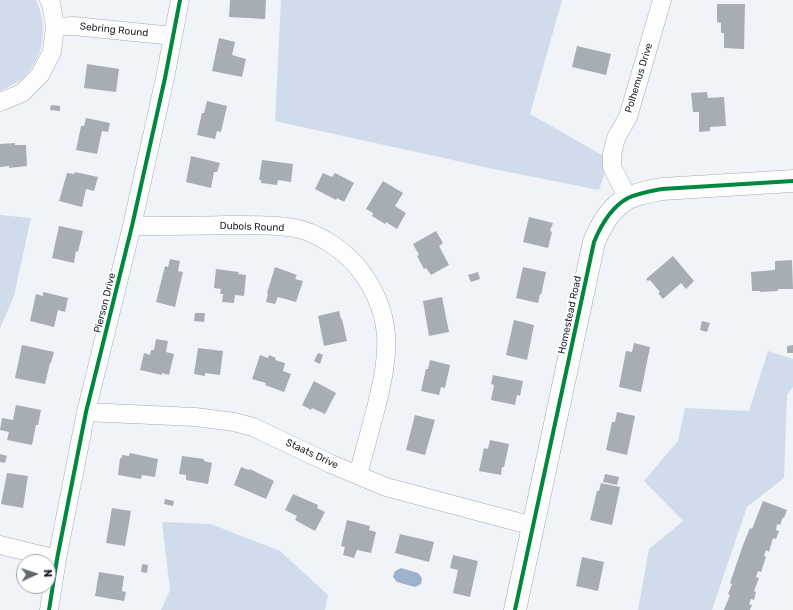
<!DOCTYPE html>
<html>
<head>
<meta charset="utf-8">
<style>
	body { margin:0 }
	#map { position:relative; width:793px; height:610px; overflow:hidden; background:#f0f4f8; font-family:Rubik,sans-serif }
	canvas { display:block }
	.north { position:absolute; left:16px; top:554px; width:40px; height:40px; box-sizing:border-box; background:#fff; border:1px solid #a3a5a8; border-radius:50%; rotate:87deg; font-size:11px; font-weight:700; line-height:16px; text-align:center; color:#191e25 }
	.north::after { content:''; display:block; margin:auto; width:14px; height:18px; background:#64696f; clip-path:polygon(50% 0,100% 100%,50% 72%,0 100%) }
</style>
</head>
<body>
<div id="map">
<canvas width="793" height="610"></canvas>
<div class="north">N</div>
</div>
<script>
const g = document.querySelector('canvas').getContext('2d');
g.lineJoin = 'round';
function paint(path, color) { g.fillStyle = color; g.fill(path, 'evenodd'); }
function trace(path, color, width, dash) { g.strokeStyle = color; g.lineWidth = width; g.lineCap = dash ? 'butt' : 'round'; g.setLineDash(dash || []); g.stroke(path); }
function label(font, color, halo, rows, align = 'center') {
  g.font = font + ' Rubik,sans-serif'; g.lineWidth = 4; g.setLineDash([]); g.textBaseline = 'middle'; g.strokeStyle = halo; g.fillStyle = color; for (const [text, x, y, turn = 0] of rows) {
    g.save(); g.translate(x, y); g.rotate((+turn || 0) * Math.PI / 180); g.textAlign = isNaN(turn) ? turn : align; if (halo) g.strokeText(text, 0, 0); g.fillText(text, 0, 0); g.restore();
  }
}
const green = new Path2D(`
	M0,0H36C48,25 45,57 24,77C17,83 9,87 0,91Z
	M281,0H562L530,114L609,159L599,190L498,170L275,121Z
	M0,215L31,218L14,296L0,328Z
	M768,351L793,359V387L787,395L784,478L747,507L712,610H638L649,549L683,521L644,481L678,441L685,408L749,411Z
	M162,522L211,524L280,551L328,595L325,610H161L170,590Z`);
const water = new Path2D(`
	M401,568L418,573L422,578L421,584L415,587L397,582L393,577L395,571Z`);
const building = new Path2D(`
	M230,0H266L265,19L229,17Z
	M717,4H745L744,49L724,48V33H721V23L717,22Z
	M219,38L235,42L232,55L246,59L242,77L212,71Z
	M577,46L611,54L606,75L572,67Z
	M87,64L119,69L116,92L84,88Z
	M707,92L708,98L724,97L726,126L710,127V131L699,132V112H693L691,93Z
	M207,101L227,106L221,132L217,131L215,139L197,135L202,113H204Z
	M51,105L60,106V111L50,110Z
	M86,118L110,123L108,132L102,131L97,154L76,150L81,126H84Z
	M15,143V145H26L27,166L9,168V166L0,167V144Z
	M191,156L220,163L217,172H214L211,188L186,182Z
	M262,160L293,164L291,182L278,180L277,185L261,183V180H259Z
	M75,172L98,177L94,191L86,189L82,207L59,201L67,173L74,174Z
	M323,173L332,177L335,173L354,183L344,202L337,198L336,200L315,189Z
	M383,181L403,193L395,206L406,213L397,229L386,222L385,224L372,216L373,213L366,209Z
	M529,217L553,223L550,231L552,232L548,248L523,242Z
	M59,226L83,231L78,252L76,251L74,263L52,258Z
	M436,231L443,243L439,246L449,265L431,275L426,268L424,269L417,256L419,255L413,244Z
	M673,256L694,281L686,289L681,283L663,299L658,293L660,292L650,280L648,281L646,279Z
	M170,259L180,261L178,271L183,272L175,307L156,302L165,266L168,267Z
	M792,260L793,289H778V291L760,292V291H752L751,272L775,270V261Z
	M275,267L297,275L295,279L303,281L296,302L278,297L275,304L266,302L268,294L267,293Z
	M523,267L546,272L541,295L540,294L538,303L516,298Z
	M216,269L239,272L238,274L246,275L244,296L235,295L234,303L222,302L223,294H220L221,289L214,288Z
	M478,272L480,279L471,282L468,275Z
	M43,292L68,298L65,312L58,310L54,327L30,321L36,294L43,296Z
	M442,297L449,332L429,336L423,301Z
	M339,311L341,319H342L347,341L324,346L318,316Z
	M195,313H205L204,322L194,321Z
	M514,320L534,325L527,360L506,355Z
	M702,321L710,323L707,332L700,330Z
	M156,339L168,341L166,352L174,354L169,375L162,373V375L140,370L144,353L150,355L151,350H154Z
	M634,343L650,347L641,392L619,387L626,351L632,352Z
	M22,345L54,352L51,363H50L45,384L15,378Z
	M793,345V353H787V346Z
	M198,348L223,351L220,375L205,373V376L194,374Z
	M318,353L323,355L320,364L314,361Z
	M260,355L268,358L269,355L276,358L275,360L285,363L283,371L291,374L284,392L265,385L266,383L252,379Z
	M430,360L450,365L445,388L441,387L439,395L421,391L426,369H428Z
	M493,375L523,381L520,396L517,395L515,405L491,400L494,385L491,384Z
	M314,381L336,393L325,414L312,408L311,410L302,405Z
	M16,405L41,410L38,425H36L32,445L7,440L9,432L0,430L2,418L13,420Z
	M617,412L635,416L627,455L606,450L612,422H615Z
	M415,415L435,420L425,455L406,450Z
	M490,440L509,444L504,467H502L501,475L479,471L484,448L488,449Z
	M130,453L158,459L155,477L142,475L141,479L118,475L120,458H122V455L129,456Z
	M0,454L7,456L5,463L0,462Z
	M182,456L204,459V461L212,463L208,484L186,480V475L179,474Z
	M241,467L249,470L250,469L274,481L266,499L234,485Z
	M7,473L28,476L23,508L1,504Z
	M605,474L619,477L617,485L603,482Z
	M601,483L620,487L612,525L590,520L597,491H599Z
	M293,494L318,505L317,508L325,512L315,531L295,520L297,516L285,510Z
	M165,499L174,501L173,506L164,504Z
	M763,501L787,510L784,518L783,517L780,525L777,524L776,530L779,531L776,539L773,538L769,552L766,550L764,556L766,557L761,572L758,571L756,577L759,578L754,591L756,592L754,600L751,599L749,604L752,605L750,610H724L730,595L728,594L732,584L730,583L743,545L750,528L752,529Z
	M112,508L131,511L125,546L106,543Z
	M347,520L370,526L369,530L376,532L371,553L357,550L354,558L343,555L345,547L341,546Z
	M400,534L434,542L429,562L395,553Z
	M453,555L478,561L470,597L453,593L458,570L450,568Z
	M582,557L604,562L598,591L576,586Z
	M142,564L148,565L147,573L141,572Z
	M99,572L124,576L122,591L126,592L124,601L95,596Z`);
const street = new Path2D(`
	M55,27L74,26L173,36
	M0,102L22,93L40,75L52,52L55,27L51,3L49,0
	M628,198L612,167V154L616,138L628,117L662,0
	M132,226C163,226 194,226 226,225C249,225 272,224 295,228C316,232 342,249 356,265C395,313 390,352 376,408C370,430 364,452 358,475
	M86,412L195,417L234,422L253,427L331,464L386,487L533,526
	M0,545L57,559
	M49,610L57,559L86,412L132,226L165,78L180,0`);
const secondary = new Path2D(`
	M515,610L594,242C601,225 611,207 628,198C639,193 651,191 662,189L793,181`);
const cycleway = new Path2D(`
	M49,610L57,559L86,412L132,226L165,78L180,0
	M515,610L594,242C601,225 611,207 628,198C639,193 651,191 662,189L793,181`);
const streetNames = [
	["Sebring Round",114,30,6],
	["Polhemus Drive",639,78,-73],
	["Dubois Round",252,227,2],
	["Pierson Drive",105,303,-76],
	["Homestead Road",570,315,-78],
	["Staats Drive",312,454,25]
];
paint(green, '#d0dbec');
paint(water, '#9fb2cd');
paint(building, '#a6adb5');
trace(street, '#a5a9ae', 19);
trace(secondary, '#a5a9ae', 23);
trace(street, '#fdfdfe', 18);
trace(secondary, '#fdfdfe', 22);
trace(cycleway, '#00873e', 4);
label('10px', '#191e25', '#fff', streetNames);
</script>
</body>
</html>
